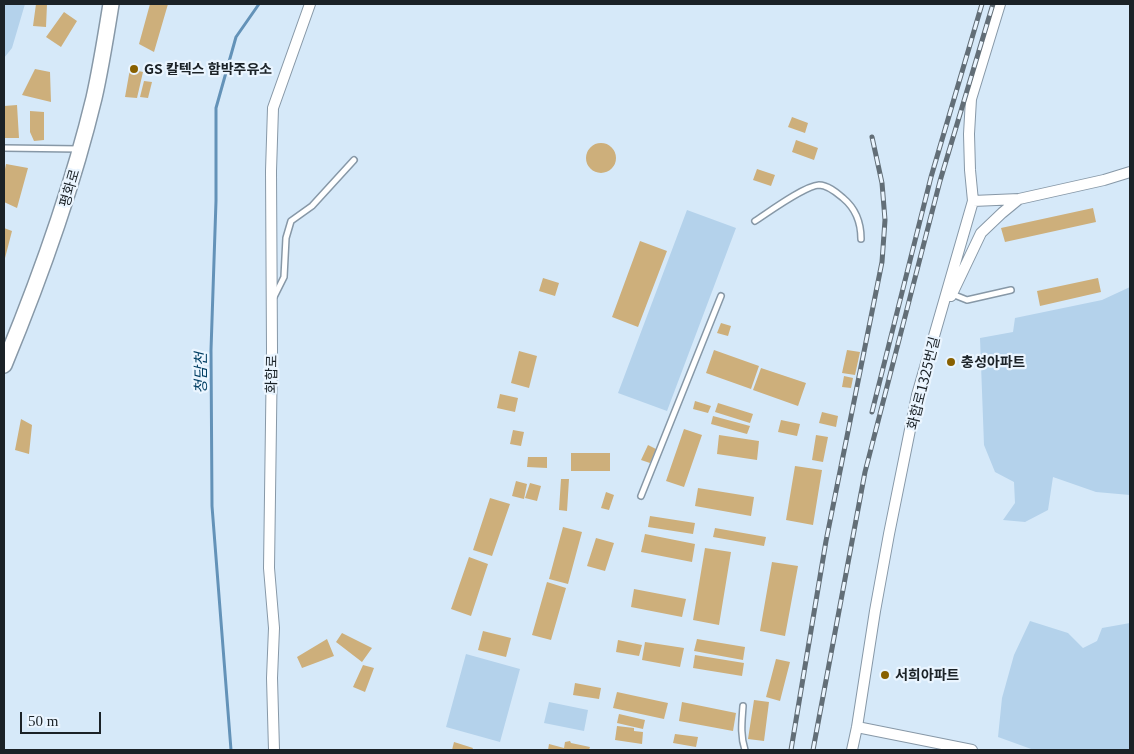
<!DOCTYPE html>
<html>
<head>
<meta charset="utf-8">
<style>
	body { margin:0 }
	#map { position:relative; width:1134px; height:754px; overflow:hidden; background:#d6e9f9; font-family:Georgia,serif }
	canvas { display:block }
	.frame { position:absolute; inset:0; border:5px solid #1b2227; pointer-events:none }
	.scale { position:absolute; left:20px; top:712px; width:81px; height:22px; box-sizing:border-box; border:2px solid #1b2227; border-top:0; padding-left:6px; font-size:15px; line-height:18px; white-space:nowrap; color:#1b2227; -webkit-text-stroke:4px #eaf5ff; paint-order:stroke }
</style>
</head>
<body>
<div id="map">
<canvas width="1134" height="754"></canvas>
<div class="frame"></div>
<div class="scale">50 m</div>
</div>
<script>
const g = document.querySelector('canvas').getContext('2d');
g.lineJoin = 'round';
function paint(path, color) { g.fillStyle = color; g.fill(path, 'evenodd'); }
function trace(path, color, width, dash) { g.strokeStyle = color; g.lineWidth = width; g.lineCap = dash ? 'butt' : 'round'; g.setLineDash(dash || []); g.stroke(path); }
function label(font, color, halo, rows, align = 'center') {
  g.font = font + ' Georgia,"Noto Sans KR",serif'; g.lineWidth = 4.5; g.setLineDash([]); g.textBaseline = 'middle'; g.strokeStyle = halo; g.fillStyle = color; for (const [text, x, y, turn = 0] of rows) {
    g.save(); g.translate(x, y); g.rotate((+turn || 0) * Math.PI / 180); g.textAlign = isNaN(turn) ? turn : align; if (halo) g.strokeText(text, 0, 0); g.fillText(text, 0, 0); g.restore();
  }
}
const green = new Path2D(`
	M4,4H25L12,48L4,58Z
	M687,210L736,228L667,411L618,393Z
	M1130,287V495L1096,492L1053,477L1048,510L1025,522L1003,520L1015,503L1014,482L995,472L984,445L980,338L1013,332L1015,318L1102,300Z
	M1030,621L1068,633L1083,648L1097,641L1102,628L1130,623V750H1034L998,737L1002,698L1014,655Z
	M466,654L520,669L500,742L446,727Z
	M549,702L588,710L584,731L544,723Z`);
const stream = new Path2D(`
	M231,750L212,506L211,350L216,201V108L236,37L259,4`);
const building = new Path2D(`
	M36,4H47L46,27L33,26Z
	M150,4H168L154,52L139,44Z
	M64,12L77,21L61,47L46,37Z
	M35,69L50,72L51,102L22,95Z
	M130,69L143,72L137,98L125,97Z
	M144,81L152,82L148,98L140,97Z
	M17,105L19,138H4V106Z
	M30,111L44,112V140L34,141L30,132Z
	M792,117L808,123L805,133L788,127Z
	M796,140L818,148L814,160L792,152Z
	M586 158a15 15 0 1 1 30 0a15 15 0 1 1-30 0Z
	M6,164L28,168L17,208L4,202V174Z
	M757,169L775,175L771,186L753,180Z
	M1093,208L1096,222L1005,242L1001,228Z
	M4,228L12,231L4,262Z
	M640,241L667,251L638,327L612,317Z
	M543,278L559,283L555,296L539,291Z
	M1098,278L1101,292L1040,306L1037,291Z
	M721,323L731,326L728,336L717,333Z
	M714,350L759,366L751,389L706,373Z
	M847,350L860,352L855,375L842,373Z
	M519,351L537,356L529,388L511,383Z
	M761,368L806,383L798,406L753,390Z
	M844,376L853,378L851,388L842,387Z
	M500,394L518,398L515,412L497,408Z
	M695,401L711,406L708,413L693,409Z
	M718,403L753,414L750,423L715,412Z
	M822,412L838,416L836,427L819,423Z
	M713,416L750,426L747,434L711,424Z
	M21,419L32,425L29,454L15,450Z
	M781,420L800,424L797,436L778,432Z
	M684,429L702,435L684,487L666,481Z
	M513,430L524,432L521,446L510,444Z
	M719,435L759,441L757,460L717,454Z
	M816,435L828,437L823,462L812,460Z
	M648,445L656,449L650,463L641,460Z
	M571,453H610V471H571Z
	M528,457H547V468L527,467Z
	M795,466L822,470L813,525L786,520Z
	M561,479H569L567,511L559,510Z
	M516,481L527,484L524,499L512,496Z
	M530,483L541,486L537,501L525,498Z
	M698,488L754,497L751,516L695,506Z
	M606,492L614,495L609,510L601,508Z
	M490,498L510,504L492,556L473,550Z
	M650,516L695,523L693,534L648,527Z
	M563,527L582,532L568,584L549,579Z
	M715,528L766,537L764,546L713,537Z
	M645,534L695,544L692,562L641,552Z
	M596,538L614,543L605,571L587,566Z
	M705,548L731,552L719,625L693,620Z
	M469,557L488,564L471,616L451,609Z
	M772,562L798,566L785,636L760,631Z
	M547,582L566,588L551,640L532,635Z
	M634,589L686,599L682,617L631,607Z
	M483,631L511,638L506,657L478,650Z
	M342,633L372,648L362,662L336,642Z
	M327,639L334,656L302,668L297,657Z
	M697,639L745,647L743,660L694,651Z
	M618,640L642,645L639,656L616,652Z
	M645,642L684,648L680,667L642,660Z
	M695,655L744,663L742,676L693,668Z
	M776,659L790,662L780,701L766,697Z
	M363,665L374,668L365,692L353,687Z
	M575,683L601,688L599,699L573,695Z
	M617,692L668,703L664,719L613,708Z
	M754,700L769,702L764,741L748,739Z
	M682,702L736,713L733,731L679,721Z
	M619,714L645,720L643,729L617,723Z
	M617,726L634,728V731L643,732L642,744L615,740Z
	M675,734L698,737L696,747L673,743Z
	M570,741L571,743L590,747L589,750H548L549,744L564,748L565,742Z
	M454,742L473,748L472,750H452Z`);
const lane = new Path2D(`
	M4,148L79,149
	M755,221C769,212 804,186 819,185C828,185 837,193 843,198C855,208 861,223 861,239
	M952,294L967,300L1011,290
	M274,297L284,277L286,238L291,221L312,206L354,160
	M641,496L721,296
	M743,706C742,721 740,735 745,750`);
const street = new Path2D(`
	M973,201L970,170L969,134L971,99L1000,4
	M951,296L981,233L1002,213L1019,199
	M857,727L972,750
	M274,750L272,678L274,628L269,568L272,350L271,171L273,108L310,4
	M852,750L857,727L875,611L889,534L917,395L973,201L1019,199L1104,180L1130,172`);
const secondary = new Path2D(`
	M4,365C40,278 72,189 94,98C101,67 106,35 111,4`);
const rail = new Path2D(`
	M872,412L931,177L982,4
	M791,750L826,541L882,262L885,220L882,183L872,137
	M813,750L865,472L940,181L993,4`);
const markers = [
	[134,69,5,"#886000"],
	[951,362,5,"#886000"],
	[885,675,5,"#886000"]
];
const poiNames = [
	["GS 칼텍스 함박주유소",144,69],
	["충성아파트",961,362],
	["서희아파트",895,675]
];
const streetNames = [
	["평화로",69,188,-74],
	["화합로",271,374,-89],
	["화합로1325번길",923,383,-76]
];
const waterNames = [
	["청담천",200,373,-90]
];
paint(green, '#b4d2eb');
trace(stream, '#6392b8', 3);
paint(building, '#cdaf7b');
trace(lane, '#8798a7', 8);
trace(street, '#8798a7', 12);
trace(secondary, '#8798a7', 18);
trace(lane, '#fff', 5);
trace(street, '#fff', 10);
trace(secondary, '#fff', 15);
trace(rail, '#626e77', 5);
trace(rail, '#eaf5ff', 3, [9]);
for (const [x, y, r, color] of markers) { const dot = new Path2D(); dot.arc(x, y, r, 0, 2 * Math.PI); g.fillStyle = color; g.fill(dot); trace(dot, '#eaf5ff', 2); }
label('bold 14px', '#1b2227', '#eaf5ff', poiNames, 'left');
label('14px', '#1b2227', '#eaf5ff', streetNames);
label('italic 15px', '#023f64', '#eaf5ff', waterNames);
</script>
</body>
</html>
